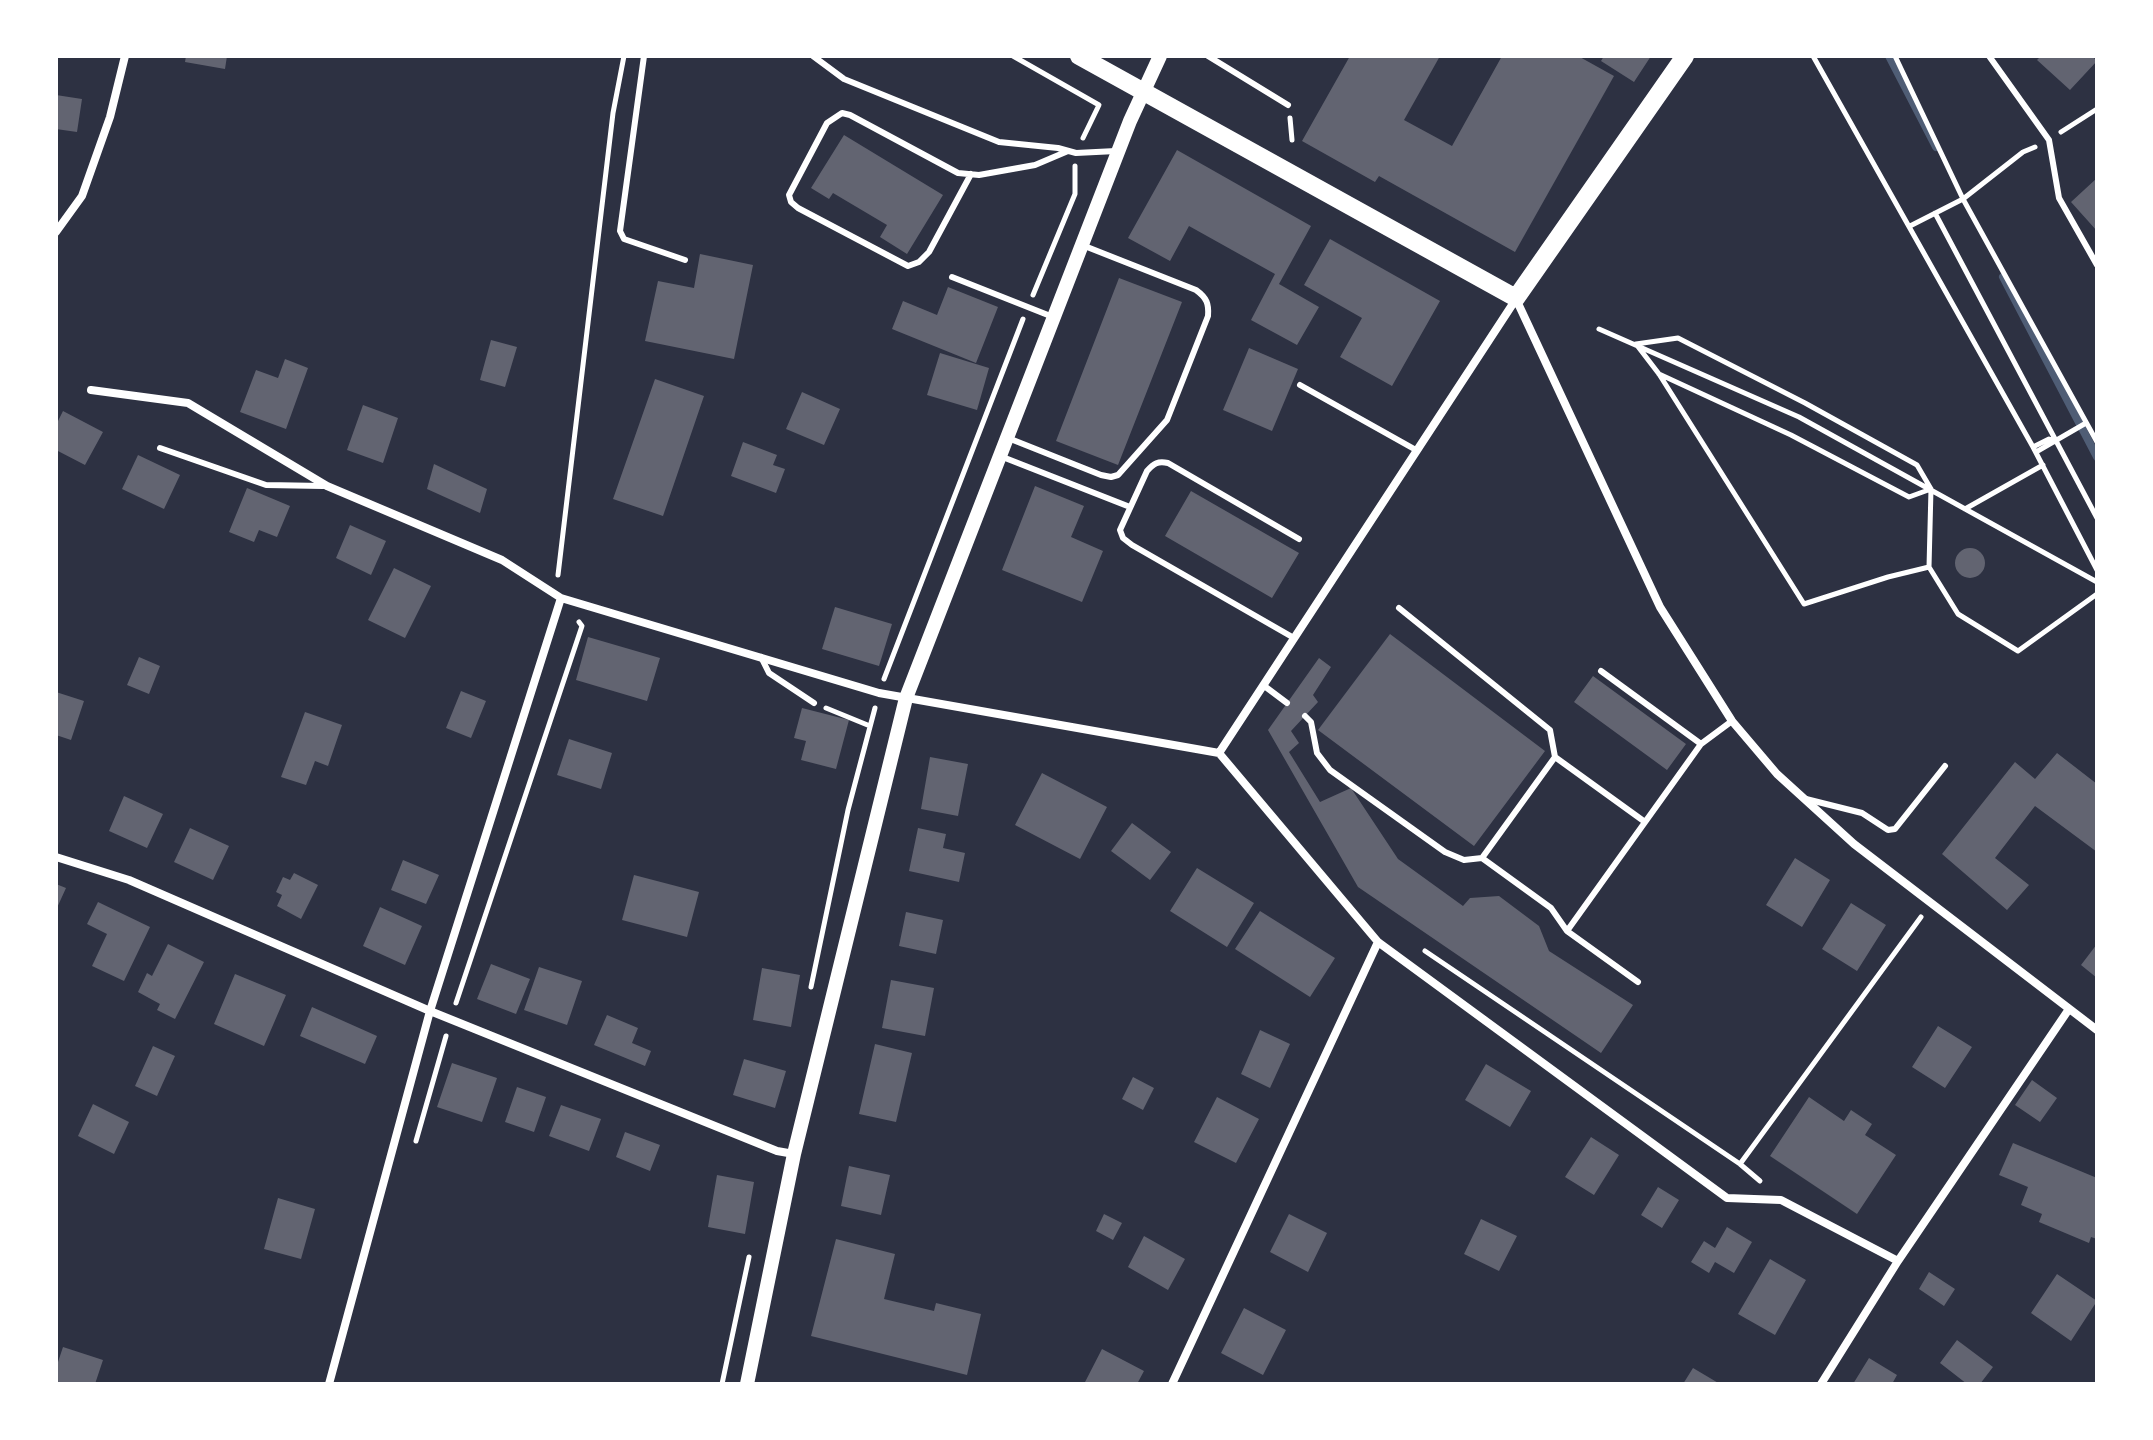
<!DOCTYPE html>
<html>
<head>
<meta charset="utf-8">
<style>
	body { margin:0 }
	#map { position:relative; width:2153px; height:1440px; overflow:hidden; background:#2d3142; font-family:Raleway,sans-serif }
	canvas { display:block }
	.frame { position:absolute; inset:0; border:58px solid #fff; pointer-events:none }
</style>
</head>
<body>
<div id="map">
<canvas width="2153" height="1440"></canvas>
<div class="frame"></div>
</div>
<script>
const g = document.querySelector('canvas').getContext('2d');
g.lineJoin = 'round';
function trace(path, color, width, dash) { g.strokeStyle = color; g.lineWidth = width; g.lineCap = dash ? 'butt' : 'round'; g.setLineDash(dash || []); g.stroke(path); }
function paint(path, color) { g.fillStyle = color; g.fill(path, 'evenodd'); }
const stream = new Path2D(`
	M1889,56L1936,147
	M2003,277L2097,457`);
const building = new Path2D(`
	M186,56H227L225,69L185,62Z
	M1350,56H1440L1404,120L1452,146L1502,56H1578L1614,76L1515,252L1379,176L1375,182L1302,141Z
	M1604,56H1651L1634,82L1601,61Z
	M2041,56H2092L2097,61L2070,90L2037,60Z
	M56,95L82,99L77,132L56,129Z
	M844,135L943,195L907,254L880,237L887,225L833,193L829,199L811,188Z
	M1177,150L1311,226L1279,284L1319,307L1297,345L1251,320L1275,274L1189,226L1170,261L1128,238Z
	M2097,178V231L2071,202Z
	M1330,239L1440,301L1392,386L1340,357L1362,318L1304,285Z
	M700,254L753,265L734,359L645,341L658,281L694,288Z
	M1119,278L1182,302L1118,465L1056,441Z
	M948,287L998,307L976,363L892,329L903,301L937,315Z
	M491,340L517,347L505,387L480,380Z
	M1249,348L1298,369L1272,431L1223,410Z
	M940,353L989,368L977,410L927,395Z
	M285,359L308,368L286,429L240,412L256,370L278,378Z
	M655,379L704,396L663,516L613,499Z
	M802,392L840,409L824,445L786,429Z
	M363,405L398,418L383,463L347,450Z
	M63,411L103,432L85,465L56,450V425Z
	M743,442L777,455L773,465L785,469L776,493L731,476Z
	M138,455L180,475L164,509L122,489Z
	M434,464L487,489L480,513L427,489Z
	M1035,486L1084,506L1071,537L1103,551L1082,602L1002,570Z
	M247,488L290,506L277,537L259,530L254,542L229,532Z
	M1191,491L1299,553L1272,598L1165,536Z
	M350,525L386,541L371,575L336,558Z
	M1955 563a15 15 0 1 1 30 0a15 15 0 1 1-30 0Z
	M394,568L431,586L405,638L368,620Z
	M835,607L892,624L879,666L822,649Z
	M1390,634L1545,751L1474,846L1318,730Z
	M588,637L660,658L647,701L576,680Z
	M139,657L160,666L149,694L127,685Z
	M1319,658L1331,667L1313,695L1318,702L1291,731L1299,743L1289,752L1320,802L1351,788L1398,859L1463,906L1470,898L1499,896L1539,926L1549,951L1633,1005L1601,1053L1358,887L1268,730Z
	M1593,676L1686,744L1667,770L1574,702Z
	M461,691L486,701L471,738L446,728Z
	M56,692L84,701L71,740L56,735Z
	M802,708L849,720L836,769L801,760L806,741L794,738Z
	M305,712L342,725L328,766L315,761L306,785L281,777Z
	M569,739L612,753L601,789L557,775Z
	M2057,753L2097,784V852L2035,806L1995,858L2029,885L2007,910L1942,854L2015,762L2035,779Z
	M930,757L968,764L958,816L921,809Z
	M1042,773L1107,807L1080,859L1015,825Z
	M124,796L163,814L147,848L109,831Z
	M1132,823L1171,852L1150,880L1111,851Z
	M190,828L229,846L213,880L174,862Z
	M918,828L946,834L943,848L965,853L959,882L909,871Z
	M1795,858L1830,880L1802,927L1766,905Z
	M403,860L439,875L426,904L391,890Z
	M1197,868L1254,903L1227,947L1170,911Z
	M294,873L318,885L301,919L277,906L282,895L276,892L283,877L290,880Z
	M634,875L699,892L687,937L622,920Z
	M56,884L66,888L56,910Z
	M98,902L150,927L124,981L92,966L107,934L87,924Z
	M1851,903L1886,925L1857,971L1822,949Z
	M380,907L422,926L405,965L363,946Z
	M1260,911L1335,958L1310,997L1235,949Z
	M906,912L943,920L936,954L899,946Z
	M168,944L204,962L175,1019L157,1010L160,1004L138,992L147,973L152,976Z
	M2097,944V978L2081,965Z
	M491,964L530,979L516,1014L477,999Z
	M539,967L582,981L567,1025L524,1010Z
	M762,968L800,975L791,1027L753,1020Z
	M235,974L286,995L264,1046L214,1024Z
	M891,980L934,988L925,1036L882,1028Z
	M312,1007L377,1036L365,1064L300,1036Z
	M607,1015L638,1028L632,1043L651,1051L645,1066L594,1045Z
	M1938,1026L1972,1047L1945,1088L1912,1067Z
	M1260,1030L1290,1044L1270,1088L1241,1074Z
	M875,1044L912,1053L896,1122L859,1114Z
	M153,1046L175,1056L157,1096L135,1086Z
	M744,1059L786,1071L775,1108L733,1095Z
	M452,1063L497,1078L482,1122L437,1107Z
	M1486,1064L1531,1091L1510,1127L1465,1100Z
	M1133,1077L1154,1088L1143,1110L1122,1099Z
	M2032,1080L2057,1098L2040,1122L2015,1105Z
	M517,1087L546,1097L534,1132L505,1122Z
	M1217,1097L1259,1119L1236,1163L1194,1142Z
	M1809,1097L1844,1121L1851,1110L1872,1124L1865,1135L1896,1155L1857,1214L1770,1156Z
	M93,1104L129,1122L114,1154L78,1136Z
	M561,1105L601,1119L589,1151L549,1136Z
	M625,1132L660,1145L650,1171L616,1157Z
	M1591,1137L1619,1155L1594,1195L1565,1177Z
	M2013,1143L2097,1178V1239L2091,1237L2089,1243L2039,1222L2042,1214L2021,1205L2028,1187L1999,1175Z
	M849,1166L890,1175L881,1215L841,1206Z
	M717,1175L754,1182L745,1234L708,1227Z
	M1658,1187L1679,1200L1662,1228L1641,1215Z
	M278,1198L315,1209L301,1259L264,1249Z
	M1104,1214L1122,1223L1113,1240L1096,1231Z
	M1289,1214L1327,1233L1308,1272L1270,1252Z
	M1481,1219L1517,1236L1499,1271L1464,1254Z
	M1727,1227L1752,1242L1734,1273L1715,1262L1709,1273L1691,1262L1704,1241L1715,1248Z
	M1144,1236L1185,1259L1168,1290L1128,1267Z
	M836,1239L895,1254L884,1299L934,1311L936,1303L981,1314L967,1375L811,1336Z
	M1770,1259L1806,1280L1775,1335L1738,1314Z
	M1929,1272L1955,1289L1944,1306L1919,1289Z
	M2057,1274L2097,1301L2071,1341L2031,1313Z
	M1244,1308L1286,1330L1263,1375L1221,1353Z
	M1957,1340L1993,1367L1980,1384H1967L1940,1363Z
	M63,1347L103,1360L95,1384H56V1368Z
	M1102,1349L1144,1371L1137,1384H1084Z
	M1869,1358L1897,1375L1892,1384H1853Z
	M1693,1368L1720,1384H1683Z`);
const path = new Path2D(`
	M1013,56L1099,105L1083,138
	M1813,56L2033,447L2097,570
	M1895,56L1963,199L2097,442
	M1290,118L1292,140
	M2061,132L2097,109
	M1935,213L2097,518
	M1910,226L1963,199L2023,152L2035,147
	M1033,295L1075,194V166
	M1599,329L1799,417L2097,582
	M1659,374L1791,435L1909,497L1931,489L1917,465L1805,403L1678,338L1636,344L1659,374L1804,604L1888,577L1929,567
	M2033,447L2049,439L2055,441
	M2036,452L2086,423
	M1931,489L1929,567L1958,614L2018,651L2097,594
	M1965,509L2043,465
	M558,575L613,113L624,56
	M884,679L1023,319
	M826,708L870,726
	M1425,951L1740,1164L1760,1181
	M811,987L848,810L875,708
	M456,1003L582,626L579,622
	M416,1141L446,1036
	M1740,1164L1921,917
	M722,1384L749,1257`);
const service = new Path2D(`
	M644,56L620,231L624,239L685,260
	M813,56L844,79L999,142L1058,148L1076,153L1116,151
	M1208,56L1288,105
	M1989,56L2049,140L2059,198L2097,265
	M971,174L929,252L919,262L908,266L798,208L791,202L789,195L827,123L842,113L850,115L958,173L979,175L1035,165L1068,151
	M952,277L1053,317
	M1300,385L1416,450
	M1008,438L1101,475L1111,477L1118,475L1167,420L1208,316C1209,304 1207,298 1196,290L1082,245
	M160,448L266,485L323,486
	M1000,456L1130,507
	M1399,608L1550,730L1555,757L1645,822
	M1294,638L1132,545L1123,538L1120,530L1147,471C1154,463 1158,461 1168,463L1299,539
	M761,657L769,673L814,703
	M1601,671L1701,744
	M1263,685L1287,703
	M1305,716L1311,722L1317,753L1330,770L1445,852L1464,860L1482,858L1551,908L1567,931
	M1806,799L1862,813L1888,830L1895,829L1945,766
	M1482,858L1555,757
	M1638,982L1567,931L1701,744L1732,721`);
const minor = new Path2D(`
	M56,232L82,196L110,117L125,56
	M1516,299L1660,607L1732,721L1777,774L1854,844L2097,1030
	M91,390L188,403L327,486L502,560L561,598L879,693L1219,753L1378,942L1727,1198L1781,1200L1898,1261
	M1219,753L1516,299
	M56,857L129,880L430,1011L777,1151L794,1154
	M329,1384L430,1011L561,598
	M1172,1384L1378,942
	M1821,1384L1898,1261L2069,1009`);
const tertiary = new Path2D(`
	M747,1384L794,1154L906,698L1130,121L1160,56`);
const primary = new Path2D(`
	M1079,56L1516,298L1685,56`);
trace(stream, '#4f5d75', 8);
paint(building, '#626471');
trace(path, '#fff', 5);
trace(service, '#fff', 6);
trace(minor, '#fff', 8);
trace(tertiary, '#fff', 14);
trace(primary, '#fff', 18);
</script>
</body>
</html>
